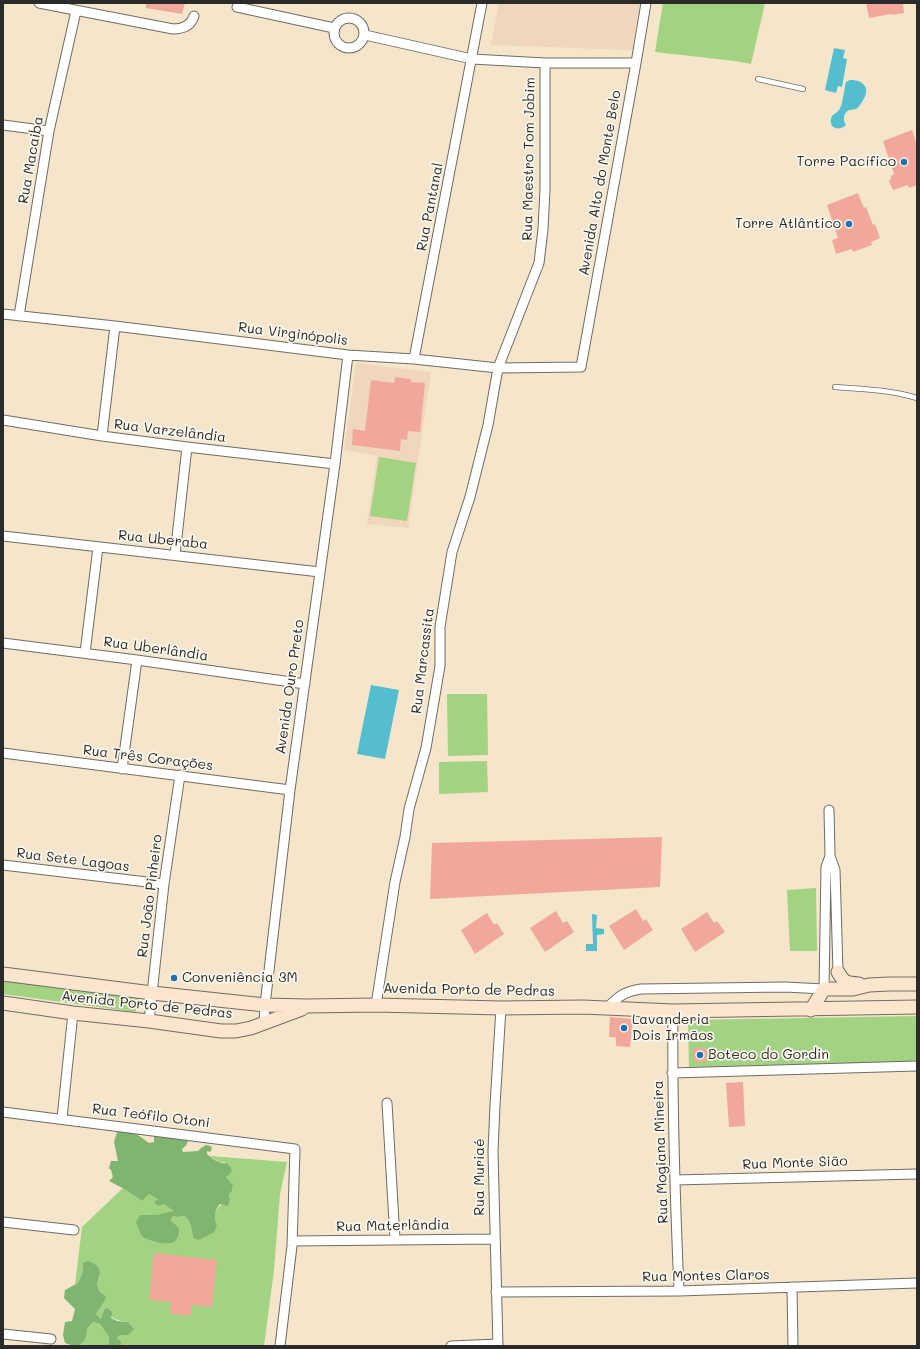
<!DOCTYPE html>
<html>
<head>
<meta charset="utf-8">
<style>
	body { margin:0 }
	#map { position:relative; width:920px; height:1349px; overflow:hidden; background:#f4e5cb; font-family:Mali,sans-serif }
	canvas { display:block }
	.frame { position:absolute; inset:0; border:4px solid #2b2b2b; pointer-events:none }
</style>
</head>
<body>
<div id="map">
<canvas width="920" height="1349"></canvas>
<div class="frame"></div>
</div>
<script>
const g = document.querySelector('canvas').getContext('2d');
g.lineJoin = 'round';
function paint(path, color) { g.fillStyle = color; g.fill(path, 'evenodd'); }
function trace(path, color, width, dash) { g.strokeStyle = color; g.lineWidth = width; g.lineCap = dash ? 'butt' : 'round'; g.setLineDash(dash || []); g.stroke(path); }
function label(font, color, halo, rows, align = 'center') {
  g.font = font + ' Mali,sans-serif'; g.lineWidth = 3.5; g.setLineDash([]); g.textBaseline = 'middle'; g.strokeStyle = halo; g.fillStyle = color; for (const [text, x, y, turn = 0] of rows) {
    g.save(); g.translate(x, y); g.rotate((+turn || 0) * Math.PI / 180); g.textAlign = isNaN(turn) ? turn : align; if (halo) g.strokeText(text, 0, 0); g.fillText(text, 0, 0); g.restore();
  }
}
const built = new Path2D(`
	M499,3H640L632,50L491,45Z
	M356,363L431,372L408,528L367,524L377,456L344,450Z`);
const green = new Path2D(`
	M663,3H765L751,64L735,61L655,52Z
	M379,457L416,463L407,521L370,516Z
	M447,694H487L488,755L448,756Z
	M487,761L488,792L439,794V762Z
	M816,888L817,951H790L787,890Z
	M3,978L137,997L141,1004L135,1012L3,994Z
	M917,1016V1062L689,1067L688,1020Z
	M210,1156L287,1162L280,1194L274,1270L264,1346H121V1341L117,1338L120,1335L128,1334V1322C116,1320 112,1319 104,1310L101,1319L96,1314L104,1302L97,1284L100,1277L83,1263L82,1274L78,1283L75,1285L82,1227L123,1188L142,1201L149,1193L159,1199L175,1212L156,1215H140L137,1222L142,1237L167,1244L173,1243L170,1220L173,1216L177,1217L184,1216C191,1220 192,1230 193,1238L217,1226C212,1211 217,1206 230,1200L229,1194L232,1191L233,1185L226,1177L225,1162H219Z
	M93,1322L100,1324L109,1337V1346H79C85,1342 87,1336 87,1329Z`);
const forest = new Path2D(`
	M125,1131C137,1132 140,1137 149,1143L154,1142V1136L158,1132L188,1139C188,1144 185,1147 182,1149L183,1152L198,1151L201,1148L206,1145L211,1146L212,1149L210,1152L207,1151V1154C211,1157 215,1161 219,1162C227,1165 226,1160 232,1170L230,1174L226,1177L233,1185L232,1191L229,1194L230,1200L228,1206L220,1204C214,1210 214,1218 217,1226L214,1232L199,1240L193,1238C192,1230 191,1220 184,1216L177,1217L173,1216L170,1220L179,1228C179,1253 157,1242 142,1237L136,1222L140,1215H156L174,1211L164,1204L158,1206L154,1202L158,1199L149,1194L142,1201L126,1190L109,1181L113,1177L111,1170L109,1168L111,1161H118L114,1142L117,1132Z
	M88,1261C101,1266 102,1271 97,1284L100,1292L106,1297L104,1302L96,1314L101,1319L104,1310L107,1308L112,1312L111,1318L117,1321L128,1322L134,1329L128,1335H120L117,1338L121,1341V1346H109V1337L100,1324L93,1322L87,1329C87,1344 79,1349 65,1343L63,1335L65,1322L72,1321L75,1309L64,1298L65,1290L78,1283L82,1274L83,1263Z`);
const water = new Path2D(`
	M834,48L845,50L843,58L847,59L842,87L838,86L836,93L825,90Z
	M850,80C854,80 858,80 862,83C870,89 865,98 860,105C859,106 858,108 856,109C851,110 848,109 845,114C843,118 844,122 846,125C840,131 829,129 831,119C832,114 836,114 839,110C843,105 844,89 846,82Z
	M371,685L399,690L385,759L357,754Z
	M592,914L597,915L596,928L604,929V934L597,935V951H586V944H593Z`);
const building = new Path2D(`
	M146,3H185L182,14L146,8Z
	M866,3H903L904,13L892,15L891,14L869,18Z
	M912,130L917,145V185L909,188L908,185L893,190L889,181L891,179V176L894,174L883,141Z
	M858,193L864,208L866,207L873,225L875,224L880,238L871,242L872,245L853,252L852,249L836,254L832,240L838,238L827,205Z
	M395,377L411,379V382L425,383L420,432L408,431L407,440L401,439L400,451L352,445L353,429L365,431L371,380L394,383Z
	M662,837L660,887L430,899L432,843Z
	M636,909L643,921L646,919L653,930L624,950L609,926Z
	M556,911L563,923L567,921L574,932L545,952L530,928Z
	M707,912L714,923L717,921L725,932L695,952L681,929Z
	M487,913L494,925L497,923L504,934L475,954L461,930Z
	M610,1017L633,1019L630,1047L616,1046V1037H609Z
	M693,1048H706L707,1061L694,1062Z
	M743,1082L745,1126L729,1127L726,1083Z
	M154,1253L217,1260L212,1307L192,1305L191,1316L170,1314L171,1302L149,1300Z`);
const lane = new Path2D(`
	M758,79L803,89
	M835,387C863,389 890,390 917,398`);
const street = new Path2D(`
	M39,3L173,29C183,29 191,26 194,16
	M237,7L334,28
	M334 33a15 15 0 1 1 30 0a15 15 0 1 1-30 0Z
	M365,35L472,59L545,63H636
	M3,125L49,131
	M3,314L115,326L348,355L414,359L498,368L581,367L636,63L646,3
	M19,316L49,131L76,11
	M414,359L482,3
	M3,420L102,436L187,447L335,464
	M102,436L115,326
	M3,536L320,572
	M175,555L187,447
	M3,643L137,660L305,684
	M85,653L98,547
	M3,753L290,790
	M122,769L137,660
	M830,856L835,870L838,972
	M3,865L164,884
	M376,1005L395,882L405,837L409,809L426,748L440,666V627L452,552L470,497L488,425L498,368L539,263L543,229L545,190V63
	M607,1008C620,995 624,992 641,989L785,987L824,989L826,867L830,856L829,810
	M673,1011C672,1105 675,1198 679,1291
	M149,1021L164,884L180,775
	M264,1024L265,1005L290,790L335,464L348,355
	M672,1073L917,1066
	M387,1103L395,1239
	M3,1112L295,1149L292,1246L280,1346
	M62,1118L73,1013
	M675,1180L917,1174
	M3,1222L74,1230
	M292,1241L494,1239
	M792,1287L793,1346
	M496,1292L679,1291L917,1283
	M3,1334L51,1339
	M451,1346L498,1344
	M498,1346L493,1152L495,1105L501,1008`);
const secondary = new Path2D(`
	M838,972C844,983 847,983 859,984
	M3,974L152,993L265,1005L307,1006L376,1005L501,1008L583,1007L673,1011L917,1007
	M3,1003L73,1013L149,1021L221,1031H236L251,1028L302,1009
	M811,1010L824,989H853L869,985L889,984H917`);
const markers = [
	[904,162,4,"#1f6fb2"],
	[849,224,4,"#1f6fb2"],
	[174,978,4,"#1f6fb2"],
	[624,1028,4,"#1f6fb2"],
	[700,1055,4,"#1f6fb2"]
];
const streetNames = [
	["Rua Maestro Tom Jobim",529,159,-89],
	["Rua Macaiba",31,160,-80],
	["Avenida Alto do Monte Belo",600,183,-80],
	["Rua Pantanal",430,207,-79],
	["Rua Virginópolis",293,334,7],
	["Rua Varzelândia",170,431,7],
	["Rua Uberaba",163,540,6],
	["Rua Uberlândia",156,649,8],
	["Rua Marcassita",423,661,-83],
	["Avenida Ouro Preto",290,687,-82],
	["Rua Três Corações",148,758,7],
	["Rua Sete Lagoas",73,860,7],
	["Rua João Pinheiro",150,896,-83],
	["Avenida Porto de Pedras",469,990,1],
	["Avenida Porto de Pedras",147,1005,6],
	["Rua Teófilo Otoni",151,1116,7],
	["Rua Mogiana Mineira",661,1152,-92],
	["Rua Monte Sião",795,1163,-2],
	["Rua Muriaé",480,1177,-90],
	["Rua Materlândia",393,1226,-1],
	["Rua Montes Claros",706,1276,-1]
];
const poiNames = [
	["Torre Pacífico",896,162,"right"],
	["Torre Atlântico",841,224,"right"],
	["Conveniência 3M",182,978],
	["Lavanderia",632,1020],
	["Dois Irmãos",632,1036],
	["Boteco do Gordin",708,1055]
];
paint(built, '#f0d6bc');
paint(green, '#a1d382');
paint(forest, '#80b570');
paint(water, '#54becf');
paint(building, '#f1a89a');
trace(lane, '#716c63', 6);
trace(street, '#716c63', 11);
trace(secondary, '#716c63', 15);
trace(lane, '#fff', 4.5);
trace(street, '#fff', 9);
trace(secondary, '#fce5cf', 13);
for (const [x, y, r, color] of markers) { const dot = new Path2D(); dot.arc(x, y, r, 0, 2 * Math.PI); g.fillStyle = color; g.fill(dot); trace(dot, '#fbf7ec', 1.5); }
label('14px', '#2b2b2b', '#fbf7ec', streetNames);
label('14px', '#2b2b2b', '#fbf7ec', poiNames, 'left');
</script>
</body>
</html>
